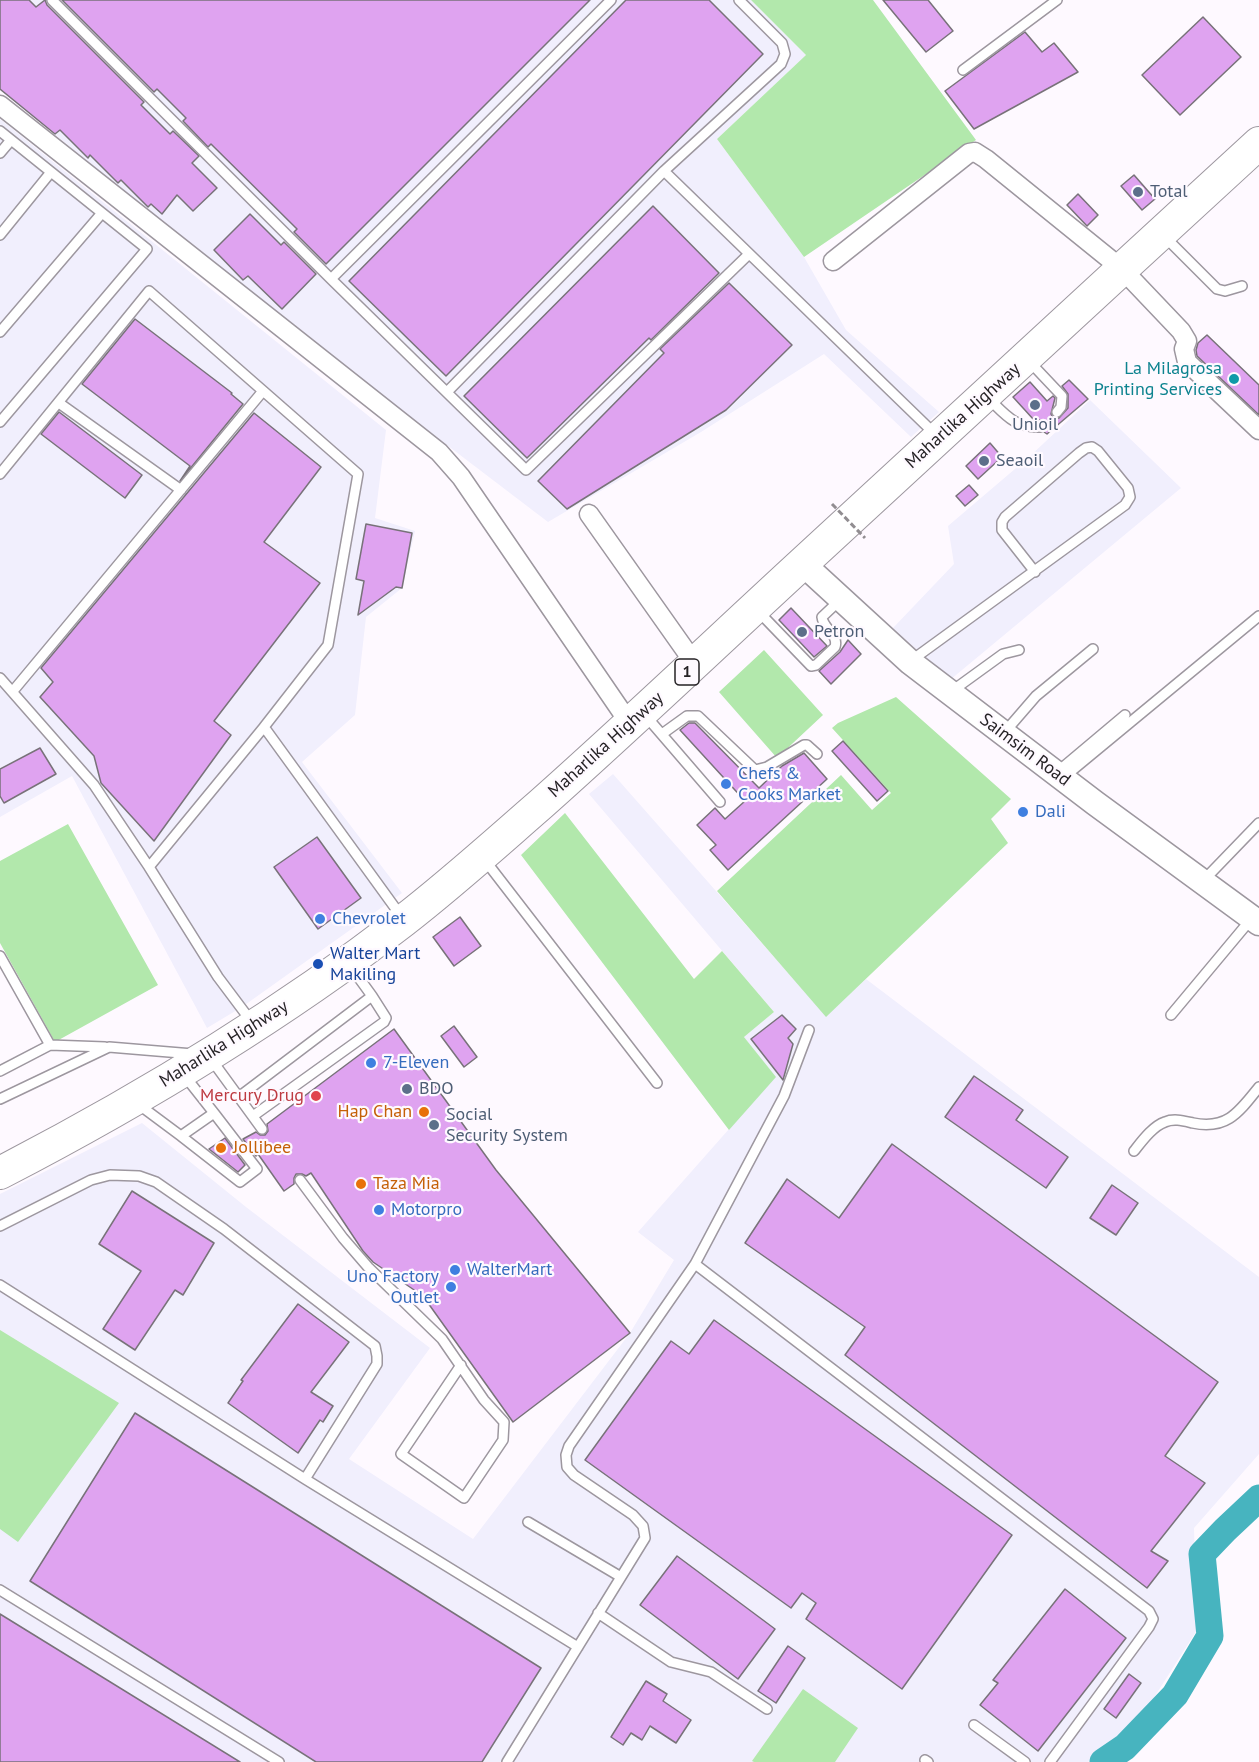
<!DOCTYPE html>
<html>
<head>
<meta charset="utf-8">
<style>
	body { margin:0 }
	canvas { display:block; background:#fef9ff }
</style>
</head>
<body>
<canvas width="1259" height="1762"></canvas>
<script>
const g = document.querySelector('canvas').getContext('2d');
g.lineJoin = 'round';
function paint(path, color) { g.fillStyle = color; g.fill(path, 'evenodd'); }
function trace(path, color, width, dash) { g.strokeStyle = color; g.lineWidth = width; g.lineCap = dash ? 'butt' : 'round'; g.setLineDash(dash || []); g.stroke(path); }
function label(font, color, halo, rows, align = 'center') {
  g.font = font + ' "PT Sans",sans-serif'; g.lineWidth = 4.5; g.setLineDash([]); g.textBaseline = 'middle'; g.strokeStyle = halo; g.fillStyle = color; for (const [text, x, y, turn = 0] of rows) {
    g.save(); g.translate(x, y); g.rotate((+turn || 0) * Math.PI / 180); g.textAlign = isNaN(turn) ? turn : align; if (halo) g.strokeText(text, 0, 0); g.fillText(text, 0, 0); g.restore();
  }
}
const industrial = new Path2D(`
	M0,0H751L806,55L717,139L804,257L846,330L939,412L911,437L824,354L701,432L548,522L296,330L0,90Z
	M0,119L386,430L375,518L415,531L402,588L366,617L355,715L302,762L402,893L242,1007L207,1028L72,776L0,817Z
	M1090,400L1181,488L950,680L893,628L954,564L948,526L1029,457Z
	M613,774L826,1016L866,979L1259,1277V1454L1194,1528L1197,1630L1141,1718L1088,1762H0V1194L142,1123L246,1207L430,1348L349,1459L473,1539L630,1333L674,1260L638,1232L775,1077L744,1037L774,1012L589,794Z`);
const green = new Path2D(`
	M751,0H873L976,140L804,257L717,139L806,55Z
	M764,650L823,715L777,758L719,692Z
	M896,697L1011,799L991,819L1008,843L826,1017L717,891L841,775L872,810L891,793L832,728L838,723Z
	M565,813L694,979L722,951L774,1012L744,1037L776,1077L729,1130L521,855Z
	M68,824L158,985L55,1042L0,943V861Z
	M0,1330L119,1403L18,1542L0,1529Z
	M803,1689L858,1728L835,1762H754L752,1761Z`);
const river = new Path2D(`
	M1103,1762L1125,1747L1175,1695L1210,1636L1202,1554L1225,1530L1259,1498`);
const building = new Path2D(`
	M0,0H29L36,7L45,0L47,5L144,102L141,105L170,134L173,131L199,156L192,163L217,188L193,211L177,195L162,214L151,204L148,207L121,180L118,183L90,155L88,158L60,130L55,134L0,89Z
	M62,0H590L326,264L294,232L297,229L211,144L208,147L183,121L186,118L157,89L154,92Z
	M626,0H709L763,54L446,376L349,281Z
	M883,0H928L953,31L926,52Z
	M1203,17L1241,57L1180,115L1142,75Z
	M1025,32L1042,52L1054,43L1078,72L974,129L945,91Z
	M1134,175L1155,199L1142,210L1121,186Z
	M1078,194L1098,215L1087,226L1067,205Z
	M653,206L719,273L651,340L649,338L527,458L464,396Z
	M250,214L281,245L284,242L316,274L282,309L248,276L243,280L214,250Z
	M729,283L792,345L726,410L567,509L538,481L664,353L660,349Z
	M135,319L232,393L231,394L243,404L180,481L190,466L82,384Z
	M1207,335L1259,385V415L1197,356L1196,350L1198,343Z
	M1069,380L1088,399L1047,434L1044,432L1047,428L1046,423L1041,420H1034L1013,397L1030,382L1047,401L1053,396L1055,398L1051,414L1053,418H1059L1068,408V394L1062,386Z
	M59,412L142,475L125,498L41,434Z
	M254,413L321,467L264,542L320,583L214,721L231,735L154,841L101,783L94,756L40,697L53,682L41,668Z
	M990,443L1002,457L978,479L966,466Z
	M969,485L978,495L965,506L956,496Z
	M366,524L412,533L402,588L396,587L358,615L364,581L356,579Z
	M791,608L827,646L814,657L779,620Z
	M848,640L861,654L831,684L819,671L840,652Z
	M689,723H695L759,788L782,766L804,753L827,779L728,870L710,850L716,845L697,825L715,808L725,819L745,801L680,730Z
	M843,741L888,791L877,801L832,751Z
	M40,748L56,774L4,803L0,796V769Z
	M317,837L361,898L318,929L274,867Z
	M460,917L481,946L454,966L433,937Z
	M782,1015L796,1029L788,1038L793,1044L783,1080L751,1039Z
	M454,1026L477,1057L464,1067L441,1036Z
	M394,1029L496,1170L630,1333L513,1422L423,1296L373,1262L363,1251L311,1173L306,1176L302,1174H296L294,1178V1184L284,1191L258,1154L256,1156L243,1139L256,1132L260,1135H265L268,1131L267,1124Z
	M974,1076L1023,1110L1016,1120L1068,1157L1046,1188L945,1117Z
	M225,1138L245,1165L238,1172L209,1149Z
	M892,1144L1218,1382L1165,1456L1205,1483L1151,1551L1168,1561L1147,1588L845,1355L865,1327L745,1243L787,1179L839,1218Z
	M1112,1185L1138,1203L1116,1235L1090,1218Z
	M132,1191L214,1243L183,1295L175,1290L135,1350L103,1329L141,1271L99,1244Z
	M298,1304L349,1342L311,1392L333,1406L323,1422L320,1420L298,1453L228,1403L243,1381L241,1380Z
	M714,1320L1012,1535L902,1689L806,1619L816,1603L802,1593L791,1608L585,1460L671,1341L689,1354Z
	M135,1413L541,1668L482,1762H316L30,1581Z
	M677,1556L775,1629L738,1679L640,1605Z
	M1065,1589L1126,1638L1038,1751L980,1705L998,1683L993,1680Z
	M0,1614L240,1762H0Z
	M788,1646L805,1658L776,1703L758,1691Z
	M1129,1674L1141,1683L1116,1718L1104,1709Z
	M646,1681L667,1694L663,1701L691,1720L676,1743L650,1726L642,1740L631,1733L623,1745L611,1737Z`);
const lane = new Path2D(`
	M52,0L331,279L526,470L749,254
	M963,70L1057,0
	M0,131L147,249L0,422
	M0,153L11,140
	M664,171L936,435
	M0,235L51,172
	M1165,237L1217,289L1225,291L1242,286
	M331,279L611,0
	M0,332L102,213
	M1028,360L1062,396L1061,407L1057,412
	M448,391L664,171L781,64L785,54L782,43L739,0
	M987,397C1005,414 1014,428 1040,427
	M59,403L181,490
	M0,474L149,291L358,474L328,645L264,727L401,916
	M757,610L811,666L816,665L835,647C839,634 823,629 822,617L840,600
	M912,660L1125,505L1130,497L1128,488L1098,451L1092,447L1086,448L1079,453L1005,517L1002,522V530L1035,572
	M0,678L94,785L149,867
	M13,691L263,391
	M952,691L1003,654L1019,650
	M645,715L720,802
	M1004,733L1036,696L1093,649
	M662,734L687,716H698L755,770L767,767L804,745H807L817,754
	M1056,773L1125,715
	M1064,777L1259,616
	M484,859L657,1083
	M1203,881L1259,823
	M0,956L50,1045
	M1171,1015L1252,918
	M251,1021L218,977L149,867L264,727
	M211,1059L262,1129
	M0,1071L50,1045L105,1047
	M240,1096L372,996L351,967
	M0,1099L109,1047L193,1054
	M138,1104L181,1136L214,1113L184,1075
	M253,1116L384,1022L386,1018L372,996
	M181,1136L240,1182L257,1169L214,1113
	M1134,1151C1142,1141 1153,1126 1165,1122C1174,1118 1184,1121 1193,1123C1227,1130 1239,1112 1259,1087
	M300,1180L343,1238L368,1267L442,1339L484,1400L504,1422L503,1440L464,1498L401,1454L461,1365
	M0,1226L91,1180L110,1175L139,1176L156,1182L224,1229L375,1346L377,1356V1364L305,1479
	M695,1264L1149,1611L1153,1619L1149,1627L1050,1762
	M0,1285L305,1479L578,1647
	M528,1522L621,1577
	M0,1590L279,1762
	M598,1613L671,1662L711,1672L767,1709
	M974,1725L1025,1762
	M925,1760L928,1762
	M507,1762L645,1538L643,1526L633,1515L574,1475L567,1467L566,1455L569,1446L695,1264L784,1096L809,1030`);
const street = new Path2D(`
	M0,105L439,452L461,477L630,724
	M833,261L969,153L975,152L986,159L1122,269L1181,331L1187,341L1184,349L1187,362L1259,430
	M589,514L695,664`);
const secondary = new Path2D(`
	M802,563L910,662L1095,803L1259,923`);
const highway = new Path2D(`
	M0,1173C141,1100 277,1018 403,921C451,884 495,844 541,804C631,724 718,641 806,560C957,420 1108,282 1259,143`);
const pathBridge = new Path2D(`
	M832,504L865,538`);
const markers = [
	[1138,192,6,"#5c6f8a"],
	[1234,379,6,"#0f9aa8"],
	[1035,405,6,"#5c6f8a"],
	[984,461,6,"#5c6f8a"],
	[802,632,6,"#5c6f8a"],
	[726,784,6,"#3f7fe0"],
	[1023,812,6,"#3f7fe0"],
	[320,919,6,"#3f7fe0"],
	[318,964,6,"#1a4fb4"],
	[371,1063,6,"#3f7fe0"],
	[407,1089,6,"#5c6f8a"],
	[316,1096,6,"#e0444e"],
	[424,1112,6,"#e8710a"],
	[434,1125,6,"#5c6f8a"],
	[221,1148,6,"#e8710a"],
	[361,1184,6,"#e8710a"],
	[379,1210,6,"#3f7fe0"],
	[455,1270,6,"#3f7fe0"],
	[451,1287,6,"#3f7fe0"]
];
const shields = [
	[687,672,24]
];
const shieldNames = [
	["1",687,672]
];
const serviceNames = [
	["Total",1150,192],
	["Unioil",1035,425,"center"],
	["Seaoil",996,461],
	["Petron",814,632],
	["BDO",419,1089],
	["Social",446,1115],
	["Security System",446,1136]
];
const cultureNames = [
	["La Milagrosa",1222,369],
	["Printing Services",1222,390]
];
const streetNames = [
	["Maharlika Highway",963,416,-42],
	["Maharlika Highway",606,745,-42],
	["Saimsim Road",1025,750,37],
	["Maharlika Highway",224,1044,-32]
];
const shopNames = [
	["Chefs &",738,774],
	["Cooks Market",738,795],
	["Dali",1035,812],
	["Chevrolet",332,919],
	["7-Eleven",383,1063],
	["Motorpro",391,1210],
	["WalterMart",467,1270],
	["Uno Factory",439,1277,"right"],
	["Outlet",439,1298,"right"]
];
const transitNames = [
	["Walter Mart",330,954],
	["Makiling",330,975]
];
const healthNames = [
	["Mercury Drug",304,1096]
];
const foodNames = [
	["Hap Chan",412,1112,"right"],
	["Jollibee",233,1148],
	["Taza Mia",373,1184]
];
paint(industrial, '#f1effd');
paint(green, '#b2e8ac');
trace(river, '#47b4bf', 27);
paint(building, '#dfa3f0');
trace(building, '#787279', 1.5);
trace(lane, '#9d979f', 12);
trace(street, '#9d979f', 21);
trace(secondary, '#9d979f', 27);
trace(highway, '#9d979f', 34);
trace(lane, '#fff', 9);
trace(street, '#fff', 18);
trace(secondary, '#fff', 24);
trace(highway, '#fff', 32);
trace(pathBridge, '#918d91', 3, [6, 3]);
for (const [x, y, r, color] of markers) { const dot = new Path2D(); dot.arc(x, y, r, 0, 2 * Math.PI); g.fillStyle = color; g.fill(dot); trace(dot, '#fef9ff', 2); }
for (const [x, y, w] of shields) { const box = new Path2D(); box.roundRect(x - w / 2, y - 13, w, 26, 4.5); g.fillStyle = '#fef9ff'; g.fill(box); trace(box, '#262326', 1.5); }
label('bold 16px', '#262326', null, shieldNames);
label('18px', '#4e5e75', '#fef9ff', serviceNames, 'left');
label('18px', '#0d838f', '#fef9ff', cultureNames, 'right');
label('18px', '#262326', '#fef9ff', streetNames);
label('18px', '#366cbe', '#fef9ff', shopNames, 'left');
label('18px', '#164399', '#fef9ff', transitNames, 'left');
label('18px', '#be3a42', '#fef9ff', healthNames, 'right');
label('18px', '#c56008', '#fef9ff', foodNames, 'left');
</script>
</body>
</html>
